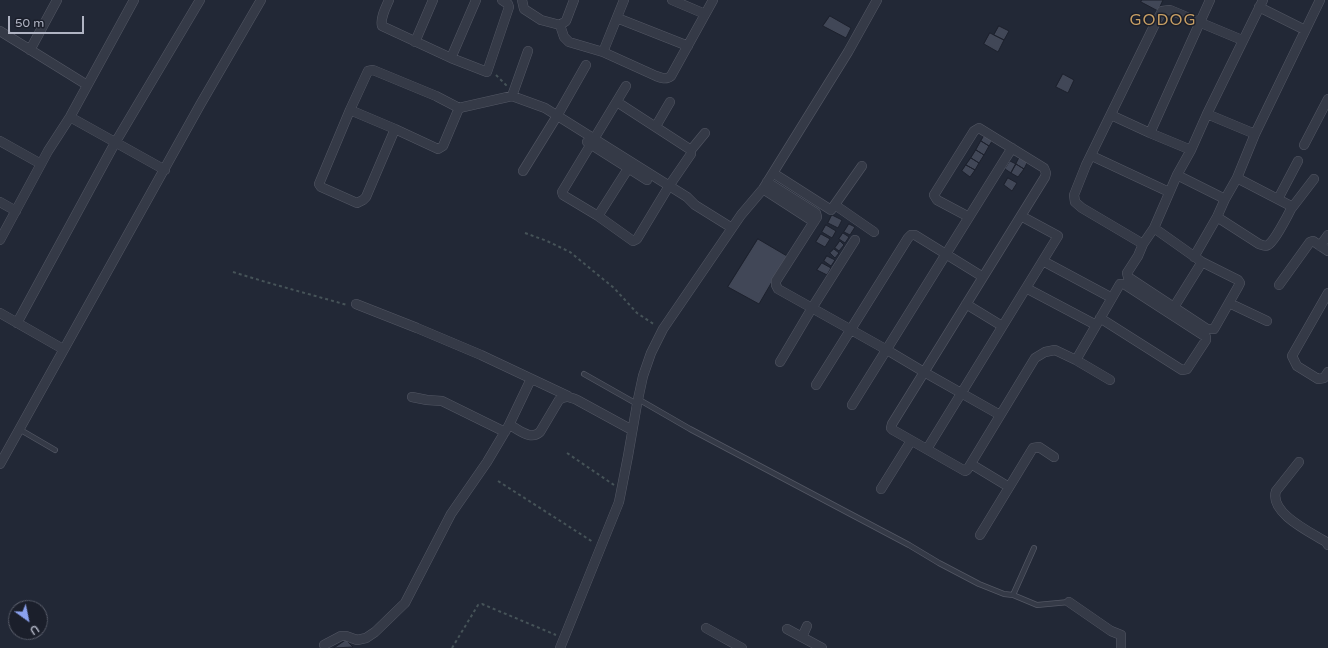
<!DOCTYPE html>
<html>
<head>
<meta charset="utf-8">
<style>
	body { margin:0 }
	#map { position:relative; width:1328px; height:648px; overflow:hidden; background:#222836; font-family:"Varela Round",sans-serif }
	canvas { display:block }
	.north { position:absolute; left:8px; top:600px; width:40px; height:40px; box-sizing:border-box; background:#1b1f2b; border:1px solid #575b68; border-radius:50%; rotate:147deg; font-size:11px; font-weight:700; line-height:16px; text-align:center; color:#b0b4c3 }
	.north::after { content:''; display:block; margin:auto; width:14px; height:18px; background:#8aa1ee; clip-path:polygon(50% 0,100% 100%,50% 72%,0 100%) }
	.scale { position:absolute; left:8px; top:16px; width:76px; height:18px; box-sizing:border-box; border:2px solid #b0b4c3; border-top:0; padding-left:5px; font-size:12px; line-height:14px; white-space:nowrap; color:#b0b4c3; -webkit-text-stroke:3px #1b1f2b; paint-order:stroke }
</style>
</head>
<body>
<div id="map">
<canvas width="1328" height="648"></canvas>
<div class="north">U</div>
<div class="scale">50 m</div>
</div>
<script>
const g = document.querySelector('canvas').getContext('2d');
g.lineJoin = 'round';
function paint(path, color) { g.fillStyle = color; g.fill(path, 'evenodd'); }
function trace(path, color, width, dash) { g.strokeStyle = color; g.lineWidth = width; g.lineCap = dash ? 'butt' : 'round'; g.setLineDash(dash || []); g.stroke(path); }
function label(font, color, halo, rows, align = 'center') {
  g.font = font + ' "Varela Round",sans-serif'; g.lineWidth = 3; g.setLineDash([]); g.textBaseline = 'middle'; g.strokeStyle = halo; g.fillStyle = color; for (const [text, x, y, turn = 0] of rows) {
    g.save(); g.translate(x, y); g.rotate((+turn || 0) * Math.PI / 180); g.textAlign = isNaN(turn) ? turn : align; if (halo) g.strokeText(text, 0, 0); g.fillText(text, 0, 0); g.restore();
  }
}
const building = new Path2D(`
	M1142,0H1163L1158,11L1141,2Z
	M830,16L851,28L846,38L823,26Z
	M999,26L1009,31L1004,40L994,35Z
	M990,33L1004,40L998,52L984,44Z
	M1063,74L1074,80L1068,93L1056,87Z
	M985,134L994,138L989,146L981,141Z
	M981,141L989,146L984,155L976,150Z
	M976,150L984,155L979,163L971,158Z
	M1020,156L1028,161L1024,169L1016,164Z
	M971,158L979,163L975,170L966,165Z
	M1010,161L1016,164L1011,173L1005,169Z
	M1016,164L1024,169L1018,177L1011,173Z
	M966,165L975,170L970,177L962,171Z
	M1008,178L1017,183L1012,191L1004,185Z
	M832,215L842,220L838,228L828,223Z
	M849,224L855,227L850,235L844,232Z
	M826,225L836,231L832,238L822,232Z
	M843,233L849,237L845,243L839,239Z
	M821,234L830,239L825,247L816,242Z
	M758,239L787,256L759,304L728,287Z
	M840,241L844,245L839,251L835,248Z
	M834,249L839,253L835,258L830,253Z
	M827,256L835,260L831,266L824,261Z
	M822,263L831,268L827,275L817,270Z
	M346,640L353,647L334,648Z`);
const path = new Path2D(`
	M496,75L507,86
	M525,233L547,241L570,252L614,288L637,313L655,325
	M233,272C271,284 309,294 347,305
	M567,453L614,485
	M498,481L593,542
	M452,648L478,605L482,604L556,635`);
const service = new Path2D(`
	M584,374L637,404
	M638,399L690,429L909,545L939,563L979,584L1004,594L1013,595L1037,605L1069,602
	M19,429L55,450
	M1013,595L1034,548`);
const minor = new Path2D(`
	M389,0C386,7 380,18 382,26L451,58L487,72L509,7L508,4L502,0
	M522,0L524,9L541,20L560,25L566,21L574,0
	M672,0L705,14
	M1259,7L1305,30
	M617,18L688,46
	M560,25L564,37L569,42L603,52L624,0
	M0,31L87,85
	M415,42L433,0
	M30,50L57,0
	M603,52L656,76C661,78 666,80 671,76L713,0
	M451,58L476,0
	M512,96L528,51
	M617,102L691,150V154L669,186L637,239L633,241L598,216L563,195L562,192L626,86
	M350,110L395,129L438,149L443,146L459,108
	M1207,114L1255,134
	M1111,115L1150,133
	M70,117L165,170
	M656,126L670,102
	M395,129L366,197L363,200L357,203L321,187L319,184L350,110L368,71L373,70L436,96L459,108L512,96L545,108L687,197L695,205L732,228
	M0,141L41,164L48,151L70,117L134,0
	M587,142L647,180
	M1304,145L1328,99
	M691,150L705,133
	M1191,150L1150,133L1210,0
	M1092,156L1169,192
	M523,171L557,116L586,65
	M773,173L831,210L862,166
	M1177,175L1225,199
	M767,182L816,213L817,217L776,281V285L778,289L887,350L924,372L1000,415
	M763,189L814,222
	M1278,199L1298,161
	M0,202L16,211
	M835,205L874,232
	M1291,209L1314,179
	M598,216L631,164
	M969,217L937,200L934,195L974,131L979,128L1044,168L1046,173L1045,177L892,424L891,428L893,430L965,471L967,470L1035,358L1045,352L1055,350L1076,360L1110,380
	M1217,217L1259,244C1262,245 1265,247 1268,245C1274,242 1288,215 1291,209L1289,205L1237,178
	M1154,228L1202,262L1238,280L1240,283L1238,287L1214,329H1207L1128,277L1127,273L1138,256L1143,244L1154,228L1177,175L1191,150L1207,114L1263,0
	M0,240L41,164
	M1143,244L1082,208L1075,202L1074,195L1086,165L1155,24L1162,11L1170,10L1242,40
	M1320,246L1328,235
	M1194,257L1217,217L1225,199L1237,178L1255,134L1320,0
	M1043,261L1112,298
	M1279,285L1310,242L1313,241L1328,251
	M1026,288L1096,325
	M1328,293L1292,356L1297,366L1318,379L1324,378L1328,372
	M1229,303L1267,321
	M356,304L417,328L481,355L568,396
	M966,304L1002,326
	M1174,307L1202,262
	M0,313L63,349
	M17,323L115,143L200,0
	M1076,360L1120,284H1124L1206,337V340L1187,369L1182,370L1100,318
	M780,362L812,308L855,240
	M816,385L908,238L911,235H915L983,277
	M412,397L427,400L442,401L505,432
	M852,405L1012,148
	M509,425L531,379
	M927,449L1058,236L1021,216
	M1299,462L1276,491C1269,513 1310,532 1326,542L1328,545
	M0,464L200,105L261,0
	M971,464L1009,487
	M881,489L911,441
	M980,535L1033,448L1039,447L1054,457
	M1069,602L1111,631L1121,635V648
	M706,628L742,648
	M787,629L822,648
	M802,637L807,626
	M324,645L341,636H346L357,640L366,638L375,632L405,603L451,514L487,462L509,425C519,429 530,441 540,432L559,400C566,395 570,397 577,400L632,430
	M560,648L619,502L628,456L637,404L643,376L651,353L663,329L741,215L763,189L848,52L877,0`);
const quarterNames = [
	["GODOG",1163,21]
];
paint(building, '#414757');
trace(building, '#1d212d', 1);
trace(service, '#535764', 6);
trace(minor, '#535764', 10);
trace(path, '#465358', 2, [3, 3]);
trace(service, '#353a47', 4.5);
trace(minor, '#353a47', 9);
g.letterSpacing = '1px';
label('16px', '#c9a065', '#1b1f2b', quarterNames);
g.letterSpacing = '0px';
</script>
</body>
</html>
